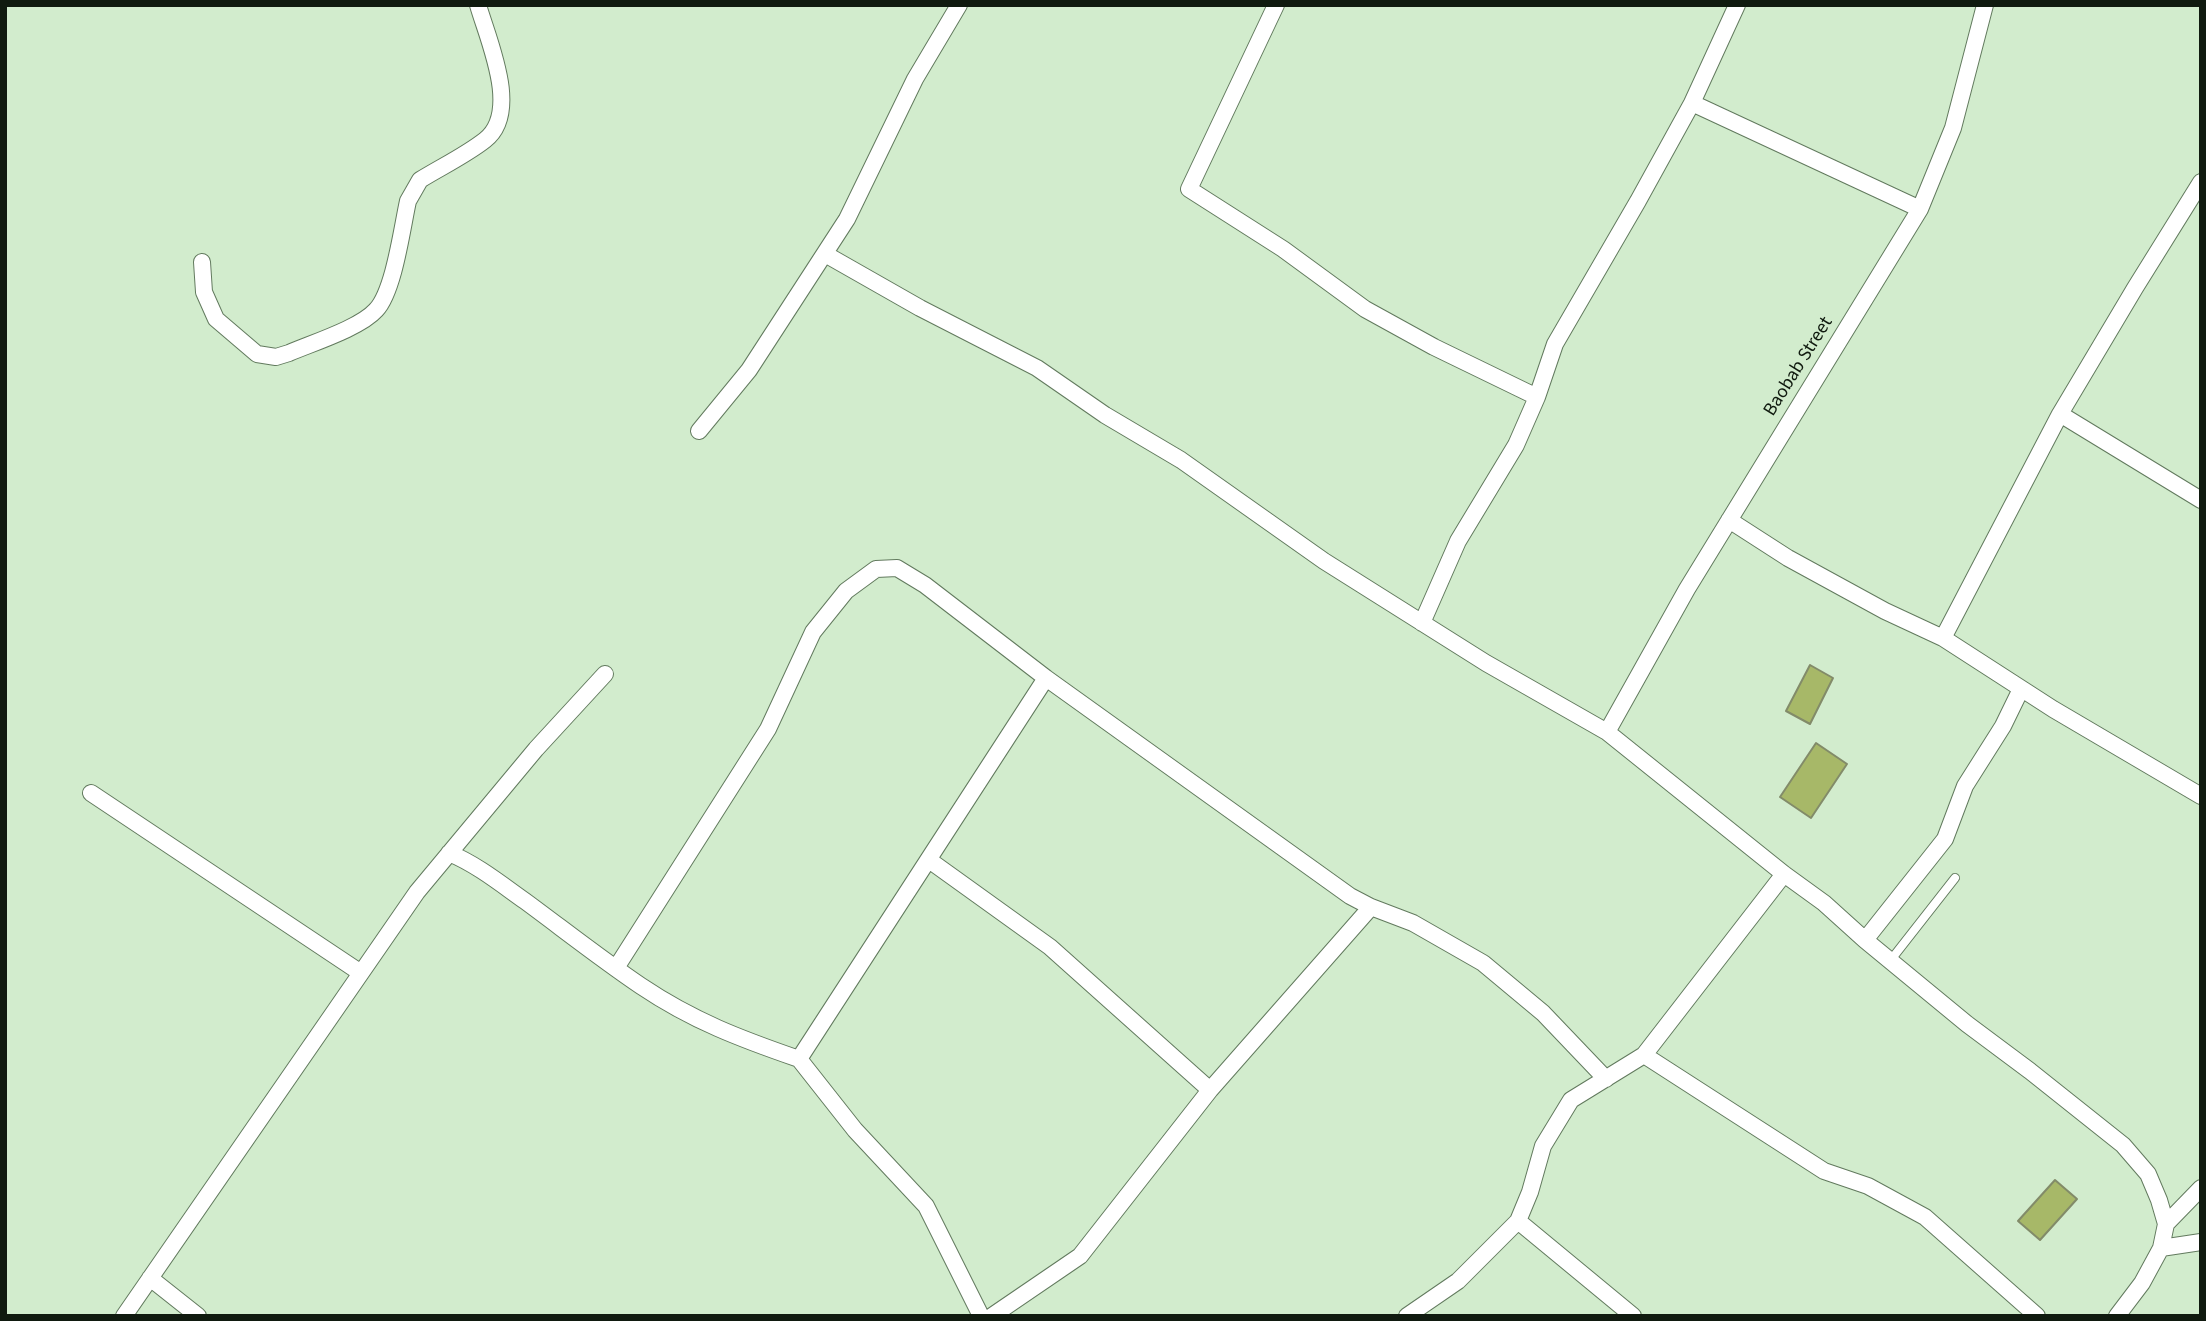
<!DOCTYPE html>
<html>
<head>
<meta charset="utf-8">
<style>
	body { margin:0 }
	#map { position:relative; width:2206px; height:1321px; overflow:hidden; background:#d2eccd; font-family:"Source Sans 3",sans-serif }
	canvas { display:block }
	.frame { position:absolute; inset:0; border:7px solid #101a0f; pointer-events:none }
</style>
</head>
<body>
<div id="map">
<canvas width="2206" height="1321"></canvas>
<div class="frame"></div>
</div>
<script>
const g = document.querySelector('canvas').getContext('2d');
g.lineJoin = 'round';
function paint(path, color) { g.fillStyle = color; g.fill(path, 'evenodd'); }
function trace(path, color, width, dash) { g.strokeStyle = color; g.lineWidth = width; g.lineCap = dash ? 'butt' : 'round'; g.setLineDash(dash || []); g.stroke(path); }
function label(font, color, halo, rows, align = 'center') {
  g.font = font + ' "Source Sans 3",sans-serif'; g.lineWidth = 6; g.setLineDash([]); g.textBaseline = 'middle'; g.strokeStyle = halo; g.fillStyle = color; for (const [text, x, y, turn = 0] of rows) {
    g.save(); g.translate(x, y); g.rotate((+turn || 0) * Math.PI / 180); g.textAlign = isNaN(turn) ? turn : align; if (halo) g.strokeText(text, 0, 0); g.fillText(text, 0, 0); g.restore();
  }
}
const building = new Path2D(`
	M1810,665L1833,678L1810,724L1786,711Z
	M1816,743L1847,764L1811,818L1780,797Z
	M2055,1180L2077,1199L2040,1240L2018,1221Z`);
const lane = new Path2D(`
	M1890,961L1955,878`);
const street = new Path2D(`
	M1276,5L1189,189L1283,249L1365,309L1434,347L1537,397
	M1692,103L1920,209
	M825,254L920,308L1037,368L1105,415L1181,460L1324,561L1486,663L1607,732L1784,874L1824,903L1865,940L1967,1024L2030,1071L2123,1145L2148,1174L2159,1200L2166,1224L2161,1248L2142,1283L2117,1316
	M202,262L204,292L216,319L257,354L276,357L289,353C312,343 360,328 376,310C394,291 402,228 408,201L420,180C441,167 466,155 485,140C521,112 488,40 478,5
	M2060,414L2201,500
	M699,431L749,370L847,219L915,79L959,5
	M1729,520L1788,558L1885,611L1943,638L2053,709L2201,796
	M1422,623L1458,541L1516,445L1537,397L1555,344L1638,201L1692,103L1737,5
	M1943,638L2060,414L2135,288L2201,182
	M1607,732L1687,589L1920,209L1953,128L1985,5
	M91,793L361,973
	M449,853C476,864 501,884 525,901C563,929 601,959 641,986C693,1021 741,1039 799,1059
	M929,860L1050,947L1210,1090
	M1865,940L1945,839L1965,786L2003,726L2021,689
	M616,968L768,729L813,632L846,591L876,569L897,568L925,585L1046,678L1350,896L1371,907L1413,923L1483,963L1543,1013L1606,1079
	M1644,1055L1824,1171L1868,1186L1925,1217L2037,1316
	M1518,1221L1633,1316
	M2166,1224L2201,1188
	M2161,1248L2201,1242
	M150,1278L198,1316
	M124,1316L417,892L536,749L605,674
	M981,1316L926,1206L855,1130L799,1059L1046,678
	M992,1316L1080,1256L1210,1090L1371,907
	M1407,1316L1458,1281L1518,1221L1530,1192L1543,1146L1571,1100L1644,1055L1784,874`);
const streetNames = [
	["Baobab Street",1799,367,-58]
];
paint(building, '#a7b868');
trace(building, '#828b69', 2);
trace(lane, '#627a5e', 10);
trace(street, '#627a5e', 18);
trace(lane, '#fff', 8);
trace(street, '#fff', 16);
label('19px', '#101a0f', '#d2eccd', streetNames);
</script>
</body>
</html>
